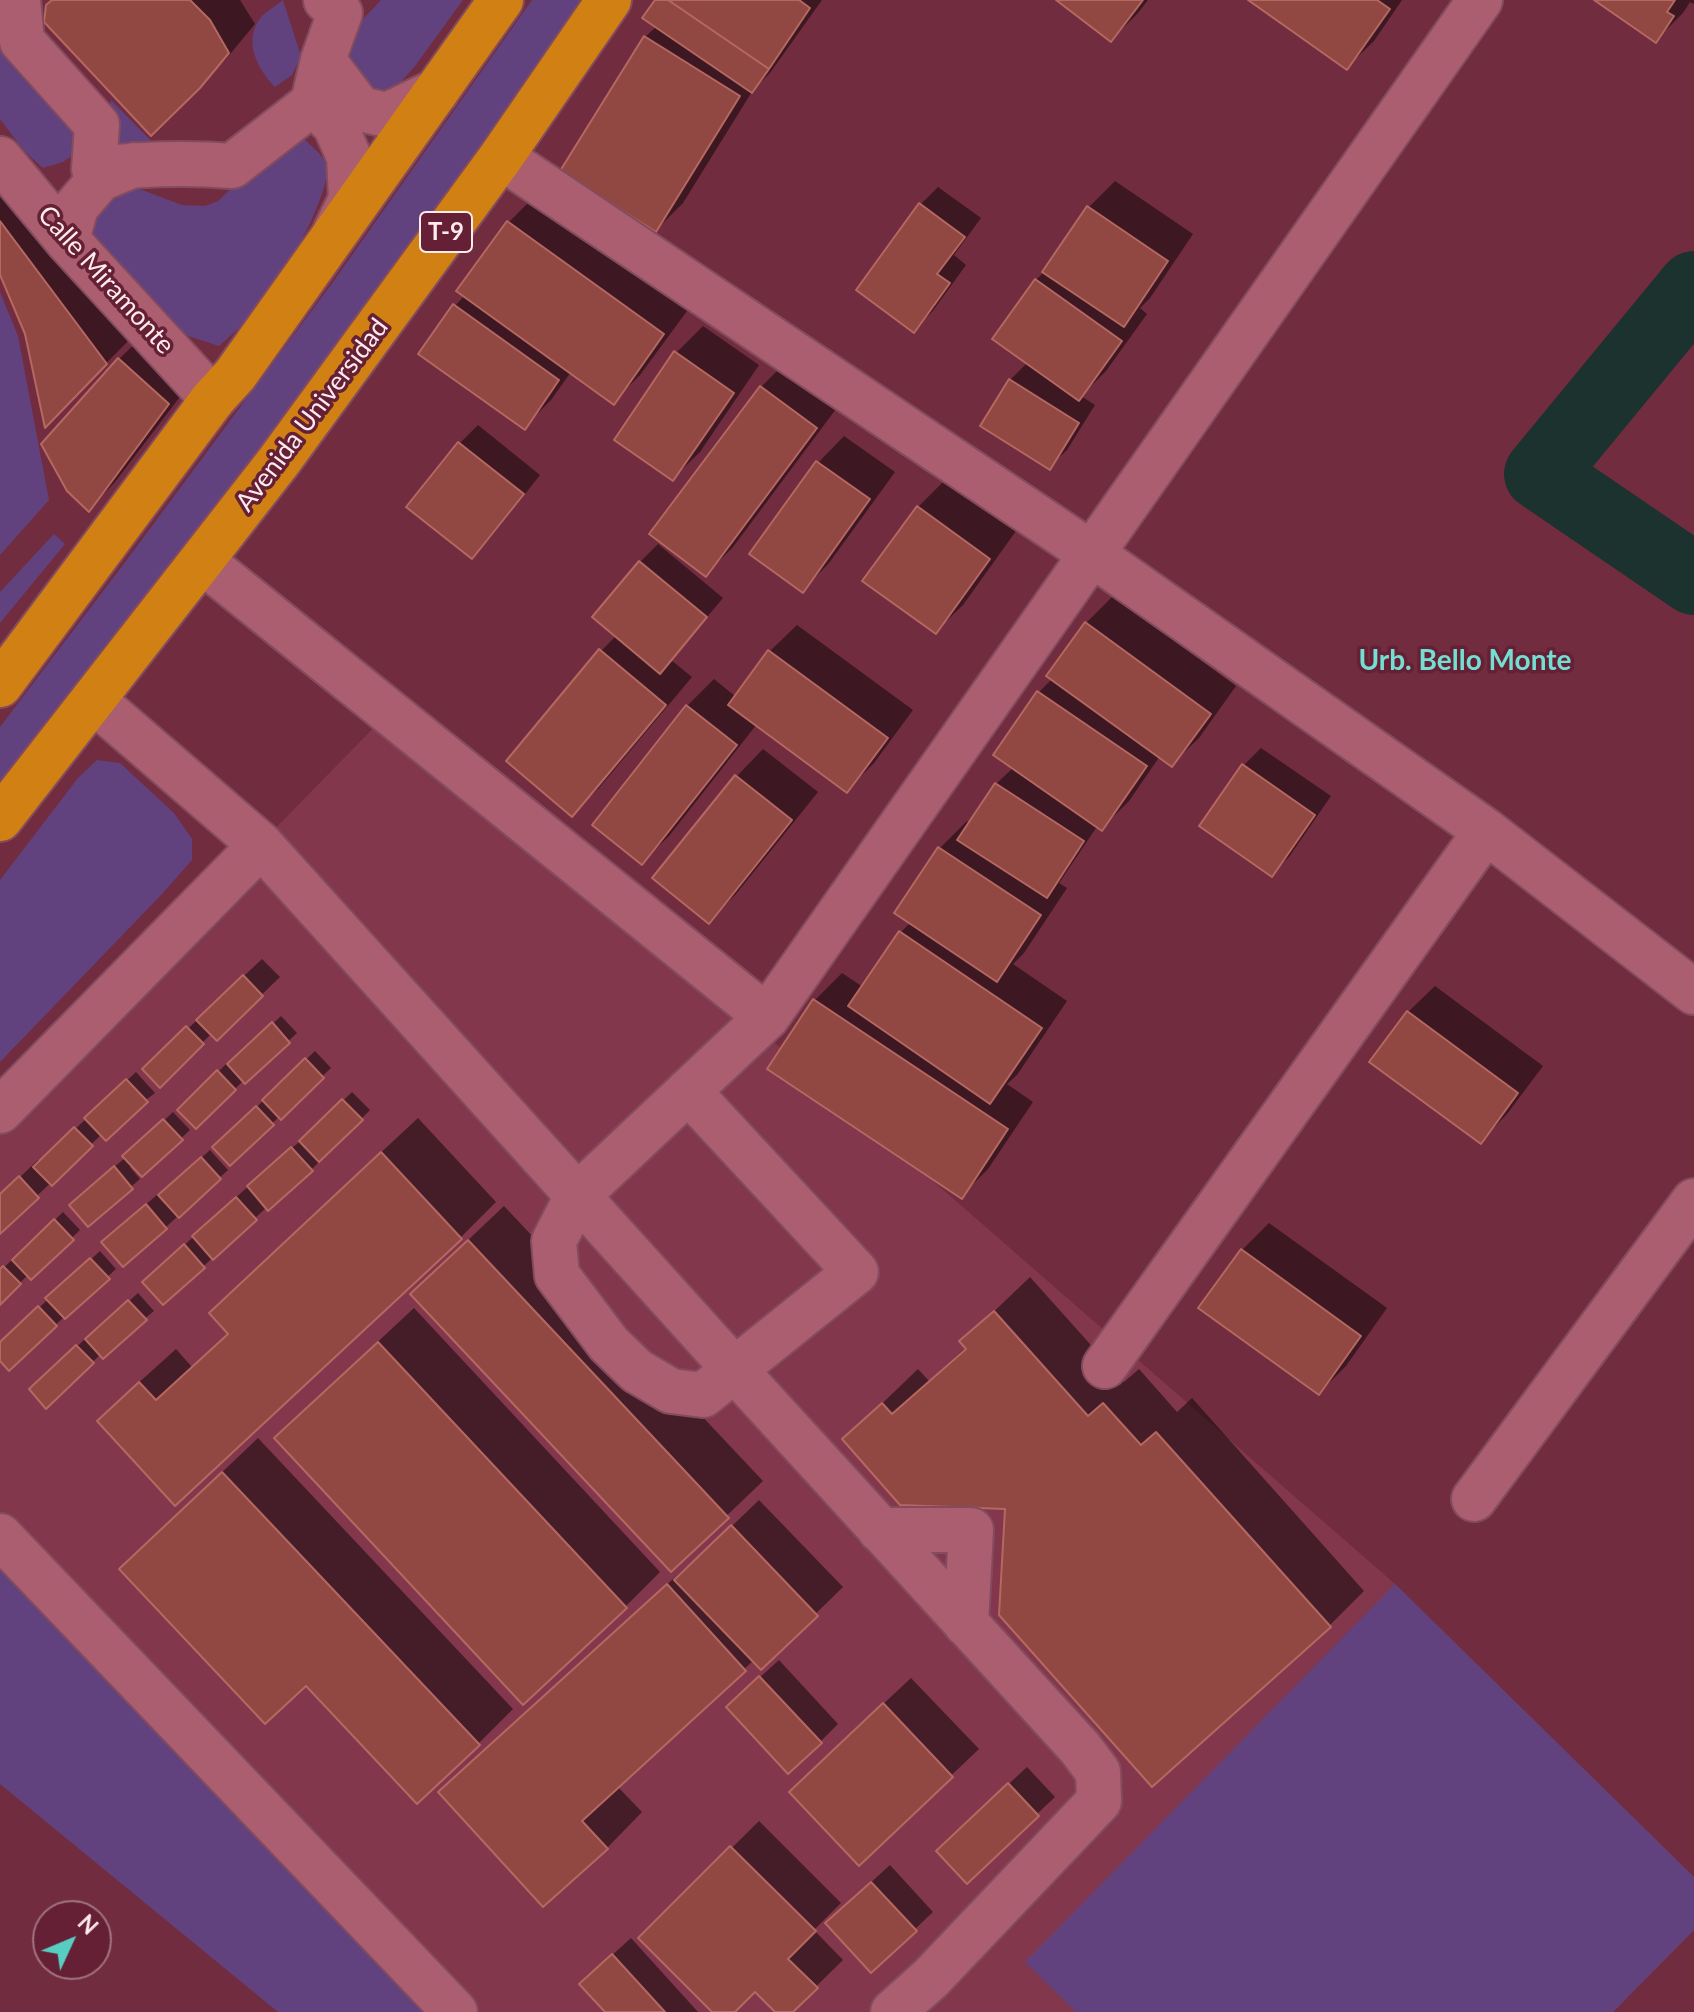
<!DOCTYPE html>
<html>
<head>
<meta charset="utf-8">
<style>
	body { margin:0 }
	#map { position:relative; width:1694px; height:2012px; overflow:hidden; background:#722c3f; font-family:Lato,sans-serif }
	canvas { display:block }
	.north { position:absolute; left:32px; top:1900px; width:80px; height:80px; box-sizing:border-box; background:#652035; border:2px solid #a2717f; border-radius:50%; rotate:46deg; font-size:22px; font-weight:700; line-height:32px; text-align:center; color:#fdebee }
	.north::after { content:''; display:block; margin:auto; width:28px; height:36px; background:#57cec1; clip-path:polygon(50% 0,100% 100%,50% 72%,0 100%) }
</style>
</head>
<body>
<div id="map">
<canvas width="1694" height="2012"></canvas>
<div class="north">N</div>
</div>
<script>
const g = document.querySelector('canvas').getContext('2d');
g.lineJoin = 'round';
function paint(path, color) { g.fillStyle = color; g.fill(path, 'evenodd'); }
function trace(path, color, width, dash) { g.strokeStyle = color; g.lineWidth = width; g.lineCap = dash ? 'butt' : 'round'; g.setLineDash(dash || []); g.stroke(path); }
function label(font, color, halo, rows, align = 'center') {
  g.font = font + ' Lato,sans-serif'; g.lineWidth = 7; g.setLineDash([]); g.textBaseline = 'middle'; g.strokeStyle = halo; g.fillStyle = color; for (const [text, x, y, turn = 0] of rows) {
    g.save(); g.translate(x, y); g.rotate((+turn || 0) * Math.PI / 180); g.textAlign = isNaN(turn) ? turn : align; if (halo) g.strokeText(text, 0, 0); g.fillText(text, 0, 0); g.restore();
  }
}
const built = new Path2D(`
	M392,709L1395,1584L1694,1877V1930L1613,2012H436L0,1543V1110Z`);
const green = new Path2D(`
	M0,0L77,119L78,145L70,157L63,162L43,168L24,151L0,119Z
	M283,0L301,56L292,75L275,87C257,69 242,39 262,16C268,10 277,5 283,0Z
	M381,0H463L415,66L391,93L360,91L346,52L353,30Z
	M532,0H584L392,277L206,518L0,792V727L126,561L333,282Z
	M111,100L158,148L99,165Z
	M297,134C305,140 323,154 326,164C334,190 281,281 263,302C250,318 235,332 219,346L176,332L111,268L88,229L108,190L137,188L182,205L205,206L218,201L242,178Z
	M0,292L18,336L49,500L0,555Z
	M54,534L65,544L0,623V592Z
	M97,760L120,763L174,813L192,839V860L162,894L0,1062V880L78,778Z
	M0,1543L436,2012H278L0,1784Z
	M1395,1584L1694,1877V1930L1613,2012H1076L1025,1962Z`);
const shadow = new Path2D(`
	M55,0H240L255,24L226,59L198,87Z
	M657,0H822L770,73L753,90L683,203L656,230L645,37L657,26Z
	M1059,0H1148L1138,13L1111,40Z
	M1251,0H1402L1374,41L1347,67Z
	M1598,0H1694V4L1690,2L1683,13L1656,40Z
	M0,169L133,336L46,424L27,333L0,270Z
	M1115,181L1193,234L1150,298L1140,308L1147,314L1106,371L1081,396L1095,405L1067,450L1049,467L1010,380L1028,362L1036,280L1044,272L1088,208Z
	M938,187L981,218L954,255L966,265L932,312L914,330L920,205Z
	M535,196L690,307L640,375L613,402L571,372L551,400L524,427L455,306L465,295L508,223Z
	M703,326L759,365L700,452L673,478L676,353Z
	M146,333L195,377L115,482L89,509L119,359Z
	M788,360L842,401L733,547L706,574L652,534L761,387Z
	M478,425L540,475L490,538L472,556L409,506L460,443Z
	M844,436L895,472L829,563L803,590L818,463Z
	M945,480L1016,531L963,605L936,631L918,507Z
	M658,544L723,598L671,660L692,677L599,788L572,814L601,651L617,635L595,616L640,562Z
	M1113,596L1236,686L1199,738L1172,764L1160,756L1129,801L1102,828L1098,825L1059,883L1067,888L1024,953L1013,964L1067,1001L1017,1075L1007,1084L1033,1102L988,1169L961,1196L770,1068L815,1000L842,973L863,987L901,932L911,922L897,913L940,848L967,821L971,824L996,784L1014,767L996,755L1039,692L1053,678L1049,676L1086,623Z
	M797,625L913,710L874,763L847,790L757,724L669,836L642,862L687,706L714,679L736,697L770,651Z
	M1261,748L1331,796L1289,857L1271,874L1244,765Z
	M763,749L818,792L736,894L709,921L655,877L737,776Z
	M262,959L280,977L217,1038L212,1033L160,1085L145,1069Z
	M1435,986L1543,1066L1507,1114L1481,1141L1408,1012Z
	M281,1016L297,1033L245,1081L244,1080L196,1127L180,1110L227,1063L229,1065Z
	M315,1051L331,1068L230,1163L215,1147Z
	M136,1072L155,1093L102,1134L0,1231V1196L38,1160L40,1162Z
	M352,1092L370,1110L311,1170L267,1207L164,1303L153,1274L267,1169L311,1132Z
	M173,1112L190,1130L142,1175L133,1165L130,1167L140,1179L88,1224L80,1196L126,1157Z
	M418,1118L496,1202L461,1237L175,1503L135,1386L176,1349L192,1367L230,1332L211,1313L246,1278Z
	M210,1150L228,1170L166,1227L122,1225L165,1188L166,1190Z
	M504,1206L763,1481L671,1569L448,1259Z
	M63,1212L80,1230L31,1277L28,1275L0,1302V1271L13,1259L14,1260Z
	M1269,1223L1387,1308L1346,1366L1319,1393L1242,1250Z
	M100,1251L116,1269L9,1368L0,1358V1344Z
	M1030,1277L1124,1382L1139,1369L1177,1412L1192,1398L1364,1591L1329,1626L1008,1508L845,1439L918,1369L929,1381L966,1347L962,1342Z
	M138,1293L154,1311L101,1354L46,1406L31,1390L86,1338L87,1339Z
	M414,1308L660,1572L625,1607L312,1403Z
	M258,1438L513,1709L478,1744L306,1683L157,1534Z
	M759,1500L843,1587L761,1667L754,1660L617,1786L642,1812L607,1848L441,1792L476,1757L704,1551L705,1552Z
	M779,1660L838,1724L820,1742L747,1689Z
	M911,1678L979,1749L859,1863L818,1765Z
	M1027,1767L1055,1797L1037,1814L956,1833Z
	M759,1821L841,1903L814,1930L843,1960L790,2012H778L755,1989L732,2012H714L641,1938Z
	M890,1865L933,1912L915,1929L846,1905Z
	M631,1938L698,2012H607L600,1966Z`);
const river = new Path2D(`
	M1694,287L1540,474L1694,579`);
const building = new Path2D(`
	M52,0H190L210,20L229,53L200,88L151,136L44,22L46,5Z
	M655,0H668L769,69L752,93L642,18Z
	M668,0H799L810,8L769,69Z
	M1056,0H1143L1111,42Z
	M1248,0H1377L1390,9L1347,70Z
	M1594,0H1675L1667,12L1674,16L1656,43Z
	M644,36L740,96L656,232L560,171Z
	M919,203L965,237L937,274L950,283L914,333L856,290Z
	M1087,206L1168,261L1124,327L1042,272Z
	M0,221L107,364L45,428L25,334L0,275Z
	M507,221L664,334L614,405L456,291Z
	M1035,279L1122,341L1079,401L992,339Z
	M453,304L559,380L525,430L418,354Z
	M674,351L734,393L673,481L614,440Z
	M118,358L169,404L89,512L67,491L41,444Z
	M1009,379L1079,423L1050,470L980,426Z
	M760,386L817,428L706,577L649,534Z
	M458,442L524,494L472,559L406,507Z
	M816,461L870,499L803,593L749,554Z
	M917,506L990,559L936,634L862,581Z
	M639,561L707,617L660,674L592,617Z
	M1085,622L1211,714L1172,767L1046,676Z
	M599,649L666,705L572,817L506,761Z
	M768,650L888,738L847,793L728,705Z
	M1037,691L1147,766L1102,831L993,755Z
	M686,705L737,745L642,865L592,825Z
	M1242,764L1315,815L1272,877L1199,826Z
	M735,775L792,820L709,924L652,878Z
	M995,783L1084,841L1047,898L957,840Z
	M938,847L1041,915L997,982L894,913Z
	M899,931L1042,1028L990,1104L848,1006Z
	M243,975L263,996L217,1041L196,1020Z
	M813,999L1008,1129L962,1199L767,1069Z
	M1407,1011L1518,1093L1481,1144L1369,1062Z
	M272,1022L290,1043L245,1084L227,1064Z
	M186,1026L204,1044L160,1088L142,1069Z
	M305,1058L324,1078L281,1120L262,1100Z
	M217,1070L236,1090L196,1129L177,1110Z
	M126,1079L148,1102L106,1141L84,1118Z
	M342,1099L363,1120L319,1162L299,1141Z
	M256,1106L274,1125L230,1166L212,1147Z
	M163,1119L183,1140L142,1177L122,1156Z
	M74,1127L93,1146L52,1186L33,1167Z
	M291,1147L313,1171L268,1211L247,1186Z
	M381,1152L462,1239L175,1506L97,1421L139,1382L156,1400L228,1334L209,1313Z
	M201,1157L221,1179L179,1218L158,1195Z
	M114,1166L133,1189L88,1227L69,1205Z
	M19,1176L39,1198L0,1234V1194Z
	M236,1197L257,1220L213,1260L192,1236Z
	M146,1204L167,1229L123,1267L101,1242Z
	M54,1219L74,1240L31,1280L12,1260Z
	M468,1240L729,1518L671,1572L410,1294Z
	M184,1244L205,1268L163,1305L142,1282Z
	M1241,1249L1361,1336L1319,1395L1198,1308Z
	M90,1258L110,1279L65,1319L45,1298Z
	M3,1266L21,1284L0,1305V1269Z
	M128,1300L147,1320L103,1359L85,1339Z
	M38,1306L57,1326L9,1371L0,1361V1342Z
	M994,1311L1088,1416L1103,1403L1141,1445L1156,1432L1331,1627L1152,1787L999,1615L1005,1509L900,1505L842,1439L882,1403L892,1414L966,1349L959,1341Z
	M378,1342L627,1608L523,1705L274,1438Z
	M76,1345L94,1363L46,1409L29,1389Z
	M222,1472L480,1745L417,1804L306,1686L265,1724L119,1569Z
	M731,1525L818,1616L761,1670L674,1580Z
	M667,1584L746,1671L582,1821L608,1849L543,1907L438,1792Z
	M759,1676L822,1743L788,1774L726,1707Z
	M883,1703L953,1777L859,1866L789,1792Z
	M1008,1783L1039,1816L967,1884L936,1851Z
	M730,1846L816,1931L788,1959L818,1988L793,2012H775L755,1992L735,2012H712L638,1938Z
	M871,1882L917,1931L871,1973L825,1923Z
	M612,1954L665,2012H605L579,1984Z`);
const minor = new Path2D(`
	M18,0L22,41L97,125L94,169C140,164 186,162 232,166L313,103L323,60L340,13L326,0
	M323,60L360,109L387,115L437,91
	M313,103L335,125L349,157L351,199L335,232
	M501,157L1092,554L1486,831L1694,992
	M0,159L67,240L213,399
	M67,240L76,207L100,179L134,165
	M202,561L767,1017
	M93,700L261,845L735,1370L1080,1748L1098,1772L1099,1801L931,1978L893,2012
	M688,1091L856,1272L703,1395L671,1391L637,1371L609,1344L557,1275L554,1241L577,1196L767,1017L1480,0
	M0,1111L261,845
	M1105,1366L1486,831
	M1474,1499L1694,1201
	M880,1530H971L966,1624
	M0,1536L455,2012`);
const highway = new Path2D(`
	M0,685L213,399L235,375L501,0
	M0,819L279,461L501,157L609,0`);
const shields = [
	[446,232,52]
];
const shieldNames = [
	["T-9",446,232]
];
const streetNames = [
	["Calle Miramonte",106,280,48],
	["Avenida Universidad",312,415,-53]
];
const neighbourhoodNames = [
	["Urb. Bello Monte",1465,661]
];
paint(built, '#82374c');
paint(green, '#61427f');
paint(shadow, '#0007');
trace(river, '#1c322f', 72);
paint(building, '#914842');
trace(building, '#b56861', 2);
trace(minor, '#834c5e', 48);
trace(highway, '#834c5e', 48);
trace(minor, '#aa5e70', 44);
trace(highway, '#d18013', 44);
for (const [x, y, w] of shields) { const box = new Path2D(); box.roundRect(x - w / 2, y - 20, w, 40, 6); g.fillStyle = '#652035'; g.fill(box); trace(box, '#fdebee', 2); }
label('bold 24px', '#fdebee', null, shieldNames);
label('26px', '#fdebee', '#652035', streetNames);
label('bold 28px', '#74ded2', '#652035', neighbourhoodNames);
</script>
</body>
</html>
